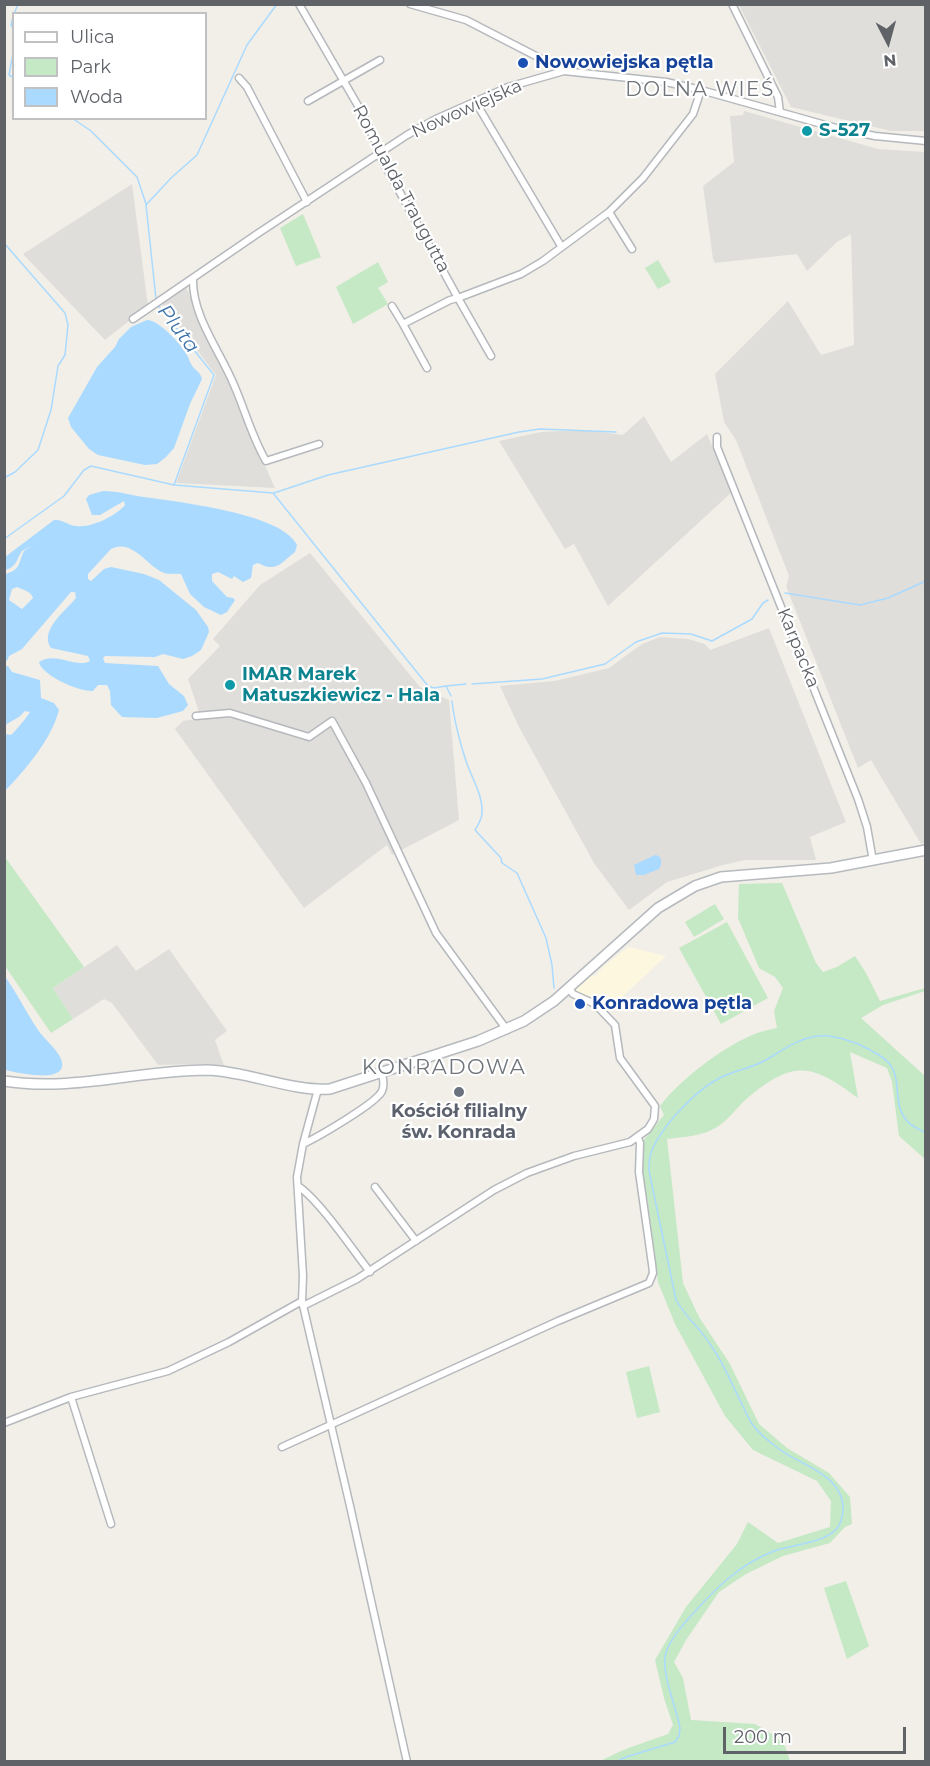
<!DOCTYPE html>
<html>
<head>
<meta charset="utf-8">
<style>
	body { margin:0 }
	#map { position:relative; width:930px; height:1766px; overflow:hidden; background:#f1efe8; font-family:Montserrat,sans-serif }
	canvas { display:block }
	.frame { position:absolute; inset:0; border:6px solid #5f6368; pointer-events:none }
	.legend { position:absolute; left:12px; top:12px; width:195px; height:108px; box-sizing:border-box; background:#fff; border:2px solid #bfc1c3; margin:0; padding:8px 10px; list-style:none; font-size:18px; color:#5f6368 }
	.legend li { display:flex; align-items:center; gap:12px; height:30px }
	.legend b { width:30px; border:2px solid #bfc1c3 }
	.north { position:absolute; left:858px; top:12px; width:60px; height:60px; -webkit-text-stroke:4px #fff; paint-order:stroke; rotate:174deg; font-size:16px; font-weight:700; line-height:24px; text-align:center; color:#5f6368 }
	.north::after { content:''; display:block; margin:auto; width:21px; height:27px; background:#5f6368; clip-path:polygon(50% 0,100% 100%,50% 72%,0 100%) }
	.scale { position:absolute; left:723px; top:1727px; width:183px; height:27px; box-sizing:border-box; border:3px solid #5f6368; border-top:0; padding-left:8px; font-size:18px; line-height:21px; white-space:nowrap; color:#5f6368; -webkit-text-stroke:4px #fff; paint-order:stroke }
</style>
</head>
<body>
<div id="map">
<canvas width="930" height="1766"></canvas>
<div class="frame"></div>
<ul class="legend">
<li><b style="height:8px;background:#fff"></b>Ulica</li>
<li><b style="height:16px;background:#c5e8c5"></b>Park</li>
<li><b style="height:16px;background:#aadaff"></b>Woda</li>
</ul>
<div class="north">N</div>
<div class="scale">200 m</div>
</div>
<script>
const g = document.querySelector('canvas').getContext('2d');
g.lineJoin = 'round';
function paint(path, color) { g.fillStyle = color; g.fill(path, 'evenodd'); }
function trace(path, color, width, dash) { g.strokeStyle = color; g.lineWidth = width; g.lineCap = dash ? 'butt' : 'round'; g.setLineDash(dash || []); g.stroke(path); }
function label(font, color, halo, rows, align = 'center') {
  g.font = font + ' Montserrat,sans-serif'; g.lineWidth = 4.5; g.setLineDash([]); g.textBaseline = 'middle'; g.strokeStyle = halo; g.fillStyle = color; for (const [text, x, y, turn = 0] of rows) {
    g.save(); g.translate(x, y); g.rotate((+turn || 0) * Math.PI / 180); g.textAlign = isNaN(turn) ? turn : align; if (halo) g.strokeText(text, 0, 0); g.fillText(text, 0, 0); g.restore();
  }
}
const commercial = new Path2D(`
	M628,947L666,956L608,1010L595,1000L581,995L574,988L590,973L594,977L604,966Z`);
const industrial = new Path2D(`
	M739,5H925V131H891L791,107Z
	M744,111L878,149L925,152V843L921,844L871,760L858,768L786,586L789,576L736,440L724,422L715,374L788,301L821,355L854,345L851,234L837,242L807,271L797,254L715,263L713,259L703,186L734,162L730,116L743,115Z
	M132,184L148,306L105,340L23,254Z
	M186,287L275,488L176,483L216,375L162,304Z
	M644,416L671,462L707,434L732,492L608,606L574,544L565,549L499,441L541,432L585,430L623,435Z
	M310,553L420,687L449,700L459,820L392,855L387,845L304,908L175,729L183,721L201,718L188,679L220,646L213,639L260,585Z
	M769,628L846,822L810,837L816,860H745L723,865L667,882L629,910L594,863L519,727L500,686L555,681L609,668L642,644L660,637L688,639L705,644L710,650Z
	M117,945L136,971L169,949L227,1031L215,1040L224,1066L199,1064L158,1065L112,1003L104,999L73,1019L53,988Z`);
const green = new Path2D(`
	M303,214L321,257L296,266L280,228Z
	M658,260L671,282L658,289L645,268Z
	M378,262L388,282L378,288L388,304L353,324L336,287Z
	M5,857L84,967L53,988L73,1019L51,1033L5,966Z
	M782,883L816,963L823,972L837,967L855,956L866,973L880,1001L925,988V991L883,1005L861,1018L925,1076V1159L899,1136L892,1082L887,1068L850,1052L858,1098C815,1066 796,1058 751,1095C739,1104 730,1119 717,1127C703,1136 683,1137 667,1139L683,1283L699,1317L730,1364L759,1424L787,1448L829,1473L850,1497L852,1524L845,1527L830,1543L783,1556L746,1574L719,1592L686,1640L674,1662L683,1678L691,1720L755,1724L775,1736L785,1746L790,1761L599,1762C621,1749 644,1743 668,1734L673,1725L664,1698L655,1660L686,1607L737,1544L748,1522L778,1543L830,1527L831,1501L817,1481L753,1450L725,1416L675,1324L658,1282L647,1198L641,1171L643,1141L664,1115L660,1106C679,1081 720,1049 750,1036C758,1032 768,1030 777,1028L774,1011L783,988L775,977L759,968L738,918L739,884Z
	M715,904L724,919L694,937L685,922Z
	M727,922L768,998L721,1024L679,948Z
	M649,1366L660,1412L637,1418L626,1372Z
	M846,1581L869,1646L847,1659L824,1588Z`);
const water = new Path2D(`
	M147,320C159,320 181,344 187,355C189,358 189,361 191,364C195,371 200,371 202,379L190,404L174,448L166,457L157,464L145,465L98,455L89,449L71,427L68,418L97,367L115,347L119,339L131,327Z
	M103,491C117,491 130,495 144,497C177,502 282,513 297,545L295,552C280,563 277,573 258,563L253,565L251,578L243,582L234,576L232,579L218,572L212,574V581L227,597L233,598L235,600L227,612L221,615L204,607L190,594L181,574C175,573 167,575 162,572C147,565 131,538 111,549L88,574V579L91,581L104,569L111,567L144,574L159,580L196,610L208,627L209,632L201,650L192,656L183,659L163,654L155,657L105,656L103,658L105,663L158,666L169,684L184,696L188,705L183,711L157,718L122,717L111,705L110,691L107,685H98L93,691C79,692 41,675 39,662C57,651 75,669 90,661L88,656L51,648C39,631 65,611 76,598L75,592H71L22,649L9,656L7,661L5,660V574C21,570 18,563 24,551L31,546L22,551C16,560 17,567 5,570V557L54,520C63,519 69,526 77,526C91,528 116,516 125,505L124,501L100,515H92L86,499L89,495ZM17,587C23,590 31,591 33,598L22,609L9,600L12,589Z
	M5,666H8L12,672L40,680L41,698L54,703L59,710C51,740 26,769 5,791V734L11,735C15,732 27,717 30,712L25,711L19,717L5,725Z
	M655,855C662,855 663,864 659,869L644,875H636L634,865Z
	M4,975C17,993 26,1012 38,1030C45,1040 57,1049 61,1059C71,1086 15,1072 5,1070Z`);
const stream = new Path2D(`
	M14,14L11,25L14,30
	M14,14L18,4
	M14,48L9,75L14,78
	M72,118L91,131L137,177L146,204
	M4,243L65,313L68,325L65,355L58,366L51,410L38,450L15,472L4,478
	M156,299L146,205L171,178L197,155L247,45L277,4
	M174,485L273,493L428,686L434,688L446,686L451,696
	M274,493L328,475L519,432L540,429L616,432
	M4,539L64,496L84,470L91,466L174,485L214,375L157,304
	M785,593L860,605L888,598L926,581
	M472,684L542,679L605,664L636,642L662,633L691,634L712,641L752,619L763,603L768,600
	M446,686L466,684
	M452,701C454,720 461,747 467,764C473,780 483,796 482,813C482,819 478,825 475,830L501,858L502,863L517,873L546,938L552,965L554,988
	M616,1762L626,1757L675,1742L679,1736L680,1728C676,1706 663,1679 665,1657C667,1643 680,1628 689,1618C714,1590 738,1565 774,1551C793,1544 835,1543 841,1521C854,1475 799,1467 775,1446C767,1440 758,1432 752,1424C748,1418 745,1410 742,1404C732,1385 724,1364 712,1347C702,1330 686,1318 676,1300L649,1171C649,1164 649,1158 651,1153C659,1129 695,1091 718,1079C732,1071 749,1069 764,1061C782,1051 796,1039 817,1036C836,1034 861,1044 877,1054C909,1071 888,1098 907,1121C911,1126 920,1130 926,1133`);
const street = new Path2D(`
	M299,4L361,111L377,145L381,158L458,298L521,274L543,261L609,212L643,178L693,114L701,90
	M410,4L466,20L563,70
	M732,4L778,97L780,112
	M239,78L247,87L307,202
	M308,101L380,60
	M475,101L561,246
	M609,212L632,249
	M193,279C192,316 220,351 234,385C245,410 252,437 266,461L319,444
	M392,306L403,324
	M133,319L257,234L407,135L438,118L508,87L564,71L666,82L701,90L836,128L875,136L926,141
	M427,368L403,324L450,300L458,298L491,356
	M717,437V447L858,799L867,827L873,861
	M196,716L230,713L309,737L332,721L366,783L436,933L507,1030
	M318,1089L303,1144L297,1177L303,1276L302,1301L350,1506L407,1762
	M303,1144C316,1138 377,1103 382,1091C385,1085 383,1079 382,1073
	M298,1186C320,1201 352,1249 370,1272
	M375,1187L416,1241
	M303,1306L357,1279L494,1190L527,1173L574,1156L630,1142L648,1129L654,1119L655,1106L620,1058L615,1025L595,1004L573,994L569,988
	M71,1397L111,1524
	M4,1423L71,1397L168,1371L229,1342L302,1301
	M282,1447L558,1321L649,1283L653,1273L652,1264L639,1172L640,1143L638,1138`);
const secondary = new Path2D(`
	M4,1081C73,1092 139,1070 207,1070C247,1071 293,1092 330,1089L478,1041L524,1021L554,1001L658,908L695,886L721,877L831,868L926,850`);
const markers = [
	[523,63,6,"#1a4fb4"],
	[807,131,6,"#0f9aa8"],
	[230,685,6,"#0f9aa8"],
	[580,1004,6,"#1a4fb4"],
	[459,1092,6,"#6b7280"]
];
const transitNames = [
	["Nowowiejska pętla",535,63],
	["Konradowa pętla",592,1004]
];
const streetNames = [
	["Nowowiejska",467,109,-24],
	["Romualda Traugutta",401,189,62],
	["Karpacka",798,648,68]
];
const cultureNames = [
	["S-527",819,131],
	["IMAR Marek",242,675],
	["Matuszkiewicz - Hala",242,696]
];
const worshipNames = [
	["Kościół filialny",459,1112],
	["św. Konrada",459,1133]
];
const neighbourhoodNames = [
	["DOLNA WIEŚ",700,90]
];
const waterNames = [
	["Pluta",178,329,53]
];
const quarterNames = [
	["KONRADOWA",444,1068]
];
paint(commercial, '#fef7e0');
paint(industrial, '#e0deda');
paint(green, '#c5e8c5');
paint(water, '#aadaff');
trace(stream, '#aadaff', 1.5);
trace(street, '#b5b8bc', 9);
trace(secondary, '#b6babf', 12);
trace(street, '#fff', 6);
trace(secondary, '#fff', 9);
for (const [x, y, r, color] of markers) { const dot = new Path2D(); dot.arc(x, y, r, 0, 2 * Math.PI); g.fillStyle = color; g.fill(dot); trace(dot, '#fff', 2); }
label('bold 18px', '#164399', '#fff', transitNames, 'left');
label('18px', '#5f6368', '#fff', streetNames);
label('bold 18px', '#0d838f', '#fff', cultureNames, 'left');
label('bold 18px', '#5b616d', '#fff', worshipNames);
g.letterSpacing = '1.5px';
label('20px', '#70757a', '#fff', neighbourhoodNames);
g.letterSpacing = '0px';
label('italic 20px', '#4174aa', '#fff', waterNames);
g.letterSpacing = '1.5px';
label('21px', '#70757a', '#fff', quarterNames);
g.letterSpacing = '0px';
</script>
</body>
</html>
